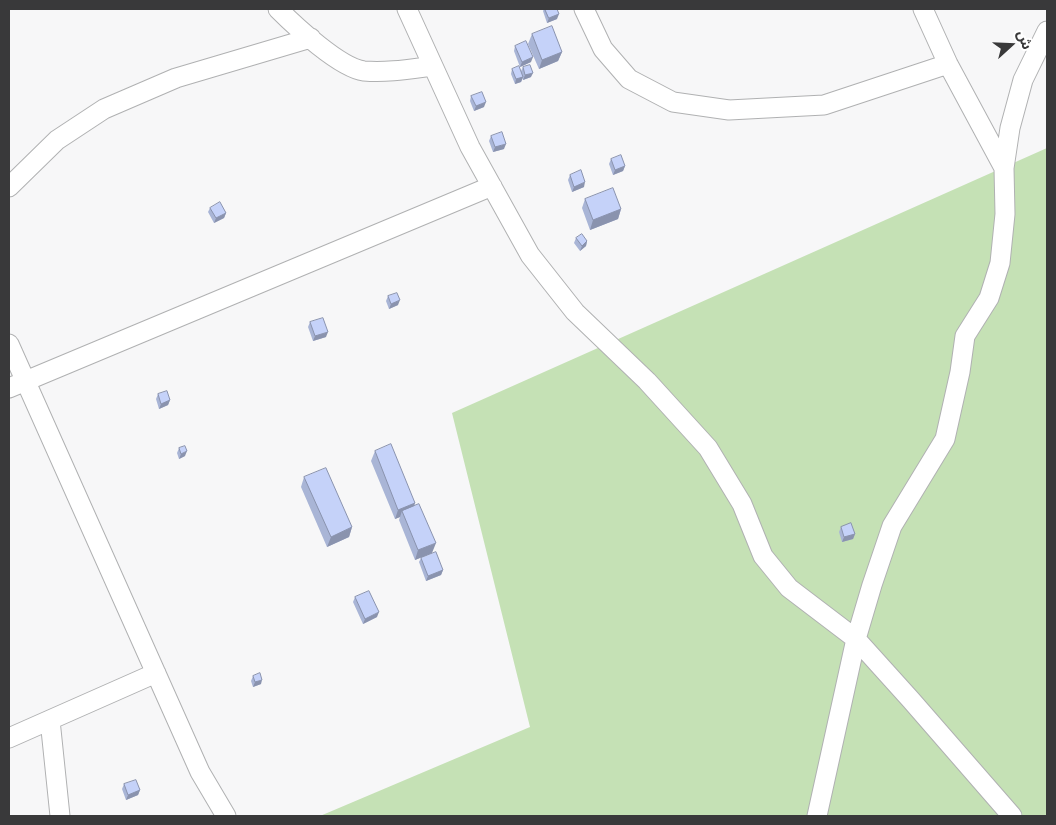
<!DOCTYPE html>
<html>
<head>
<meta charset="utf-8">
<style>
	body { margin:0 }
	#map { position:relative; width:1056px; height:825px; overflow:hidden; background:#f7f7f8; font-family:Montserrat,"Noto Sans Arabic",sans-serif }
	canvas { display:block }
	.frame { position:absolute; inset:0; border:10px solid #39393a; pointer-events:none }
	.north { position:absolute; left:986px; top:20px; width:50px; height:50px; -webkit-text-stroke:4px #fff; paint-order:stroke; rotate:70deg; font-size:14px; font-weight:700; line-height:20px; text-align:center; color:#39393a }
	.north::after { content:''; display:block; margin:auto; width:18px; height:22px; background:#39393a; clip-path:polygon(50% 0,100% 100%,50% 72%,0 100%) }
</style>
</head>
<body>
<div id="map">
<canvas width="1056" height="825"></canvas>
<div class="frame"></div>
<div class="north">ش</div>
</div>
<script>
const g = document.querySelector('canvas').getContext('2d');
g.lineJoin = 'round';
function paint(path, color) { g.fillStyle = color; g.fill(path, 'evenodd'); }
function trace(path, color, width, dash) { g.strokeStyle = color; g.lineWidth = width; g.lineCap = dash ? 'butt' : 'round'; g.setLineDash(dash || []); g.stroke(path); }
const green = new Path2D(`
	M1047,148V816H320L530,727L452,413Z`);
const minor = new Path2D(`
	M278,9C295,26 340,68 364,71C387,73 410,69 433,66
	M407,9L470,147L530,255L575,312L647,381L708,448L742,504L763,556L789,588L856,639L911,700L1012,816
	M584,9L603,49L629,79L673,102L729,110L824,105L948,64
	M923,9L948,64L1004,168
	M9,187L57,140L104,109L176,78L311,38
	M9,344L200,772L226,816
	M9,388L492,186
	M50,720L60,816
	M9,738L156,673
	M817,816L856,639L872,585L892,526L945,439L960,372L965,336L989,298L1000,263L1005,214L1004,168L1010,128L1023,80L1047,31`);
const wall = new Path2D(`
	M544,9H557V19L547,23L543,11Z
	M532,34L562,52L558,61L539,69L528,44Z
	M515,46L531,62L520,67L514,51Z
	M523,67L531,77L523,80V78L521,82L515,84L511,74L512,69L521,71Z
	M471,96L484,107L474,111L470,101Z
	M491,136L504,149L493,152L489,141Z
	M611,159L625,166L623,171L613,175L609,164Z
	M570,175L584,187L572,192L568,180Z
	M585,199L621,209L618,219L590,230L582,208Z
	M210,208L226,213L224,218L214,223L208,212Z
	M576,238L587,241L586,246L580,251L574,243Z
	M388,296L398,305L389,309L386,301Z
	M310,322L326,337L313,341L308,327Z
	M158,394L170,400L168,405L159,409L156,399Z
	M179,448L185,456L179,459L177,453Z
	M375,451L415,503L414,506L432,553L415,560L399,520L400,517L395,519L371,461Z
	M304,477L352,527L349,537L327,547L301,487Z
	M841,527L855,534L853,539L842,542L839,532Z
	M421,558L443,570L441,575L426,581L419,562Z
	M355,597L377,617L363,624L353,602Z
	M253,676L261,684L253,687L251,681Z
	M124,784L140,790L138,795L126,800L122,789Z`);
const shadedWall = new Path2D(`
	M559,14L557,19L547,23L549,18Z
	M562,52L558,61L539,69L542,60Z
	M533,57L531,62L520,67L522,62Z
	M533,73L531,77L523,80L525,75Z
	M523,77L521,82L515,84L516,79Z
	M486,102L484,107L474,111L476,106Z
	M506,144L504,149L493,152L495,147Z
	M625,166L623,171L613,175L615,170Z
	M585,182L584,187L572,192L574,187Z
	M621,209L618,219L590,230L593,220Z
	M226,213L224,218L214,223L216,218Z
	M587,241L586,246L580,251L582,246Z
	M400,300L398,305L389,309L391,304Z
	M328,332L326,337L313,341L315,336Z
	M170,400L168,405L159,409L161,404Z
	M187,451L185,456L179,459L181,454Z
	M415,503L411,513L402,511L400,517L395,519L398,510Z
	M352,527L349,537L327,547L331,537Z
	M855,534L853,539L842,542L844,537Z
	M436,543L432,553L415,560L418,550Z
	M443,570L441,575L426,581L428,576Z
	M379,612L377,617L363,624L365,619Z
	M262,680L261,684L253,687L255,682Z
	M140,790L138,795L126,800L128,795Z`);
const building = new Path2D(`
	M545,9H557L559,14L549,18Z
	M552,26L562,52L542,60L532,34Z
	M526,41L533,57L522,62L515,46Z
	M530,65L533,73L525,75L523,67Z
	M519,66L523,77L516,79L512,69Z
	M482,92L486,102L476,106L471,96Z
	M502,132L506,144L495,147L491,136Z
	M621,155L625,166L615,170L611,159Z
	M581,170L585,182L574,187L570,175Z
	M613,188L621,209L593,220L585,199Z
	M220,202L226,213L216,218L210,208Z
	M582,234L587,241L582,246L576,238Z
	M397,293L400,300L391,304L388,296Z
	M323,318L328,332L315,336L310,322Z
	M167,391L170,400L161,404L158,394Z
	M391,444L415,503L398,510L375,451Z
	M185,446L187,451L181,454L179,448Z
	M326,468L352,527L331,537L304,477Z
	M419,504L436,543L418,550L402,511Z
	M851,523L855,534L844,537L841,527Z
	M436,552L443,570L428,576L421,558Z
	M369,591L379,612L365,619L355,597Z
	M260,673L262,680L255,682L253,676Z
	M136,780L140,790L128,795L124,784Z`);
paint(green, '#c5e1b5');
trace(minor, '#b0b1b2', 21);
trace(minor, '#fff', 19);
paint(wall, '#a9b5d6');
paint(shadedWall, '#8a93ae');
paint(building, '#c5d2f9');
trace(building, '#8a93ae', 1);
</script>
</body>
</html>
